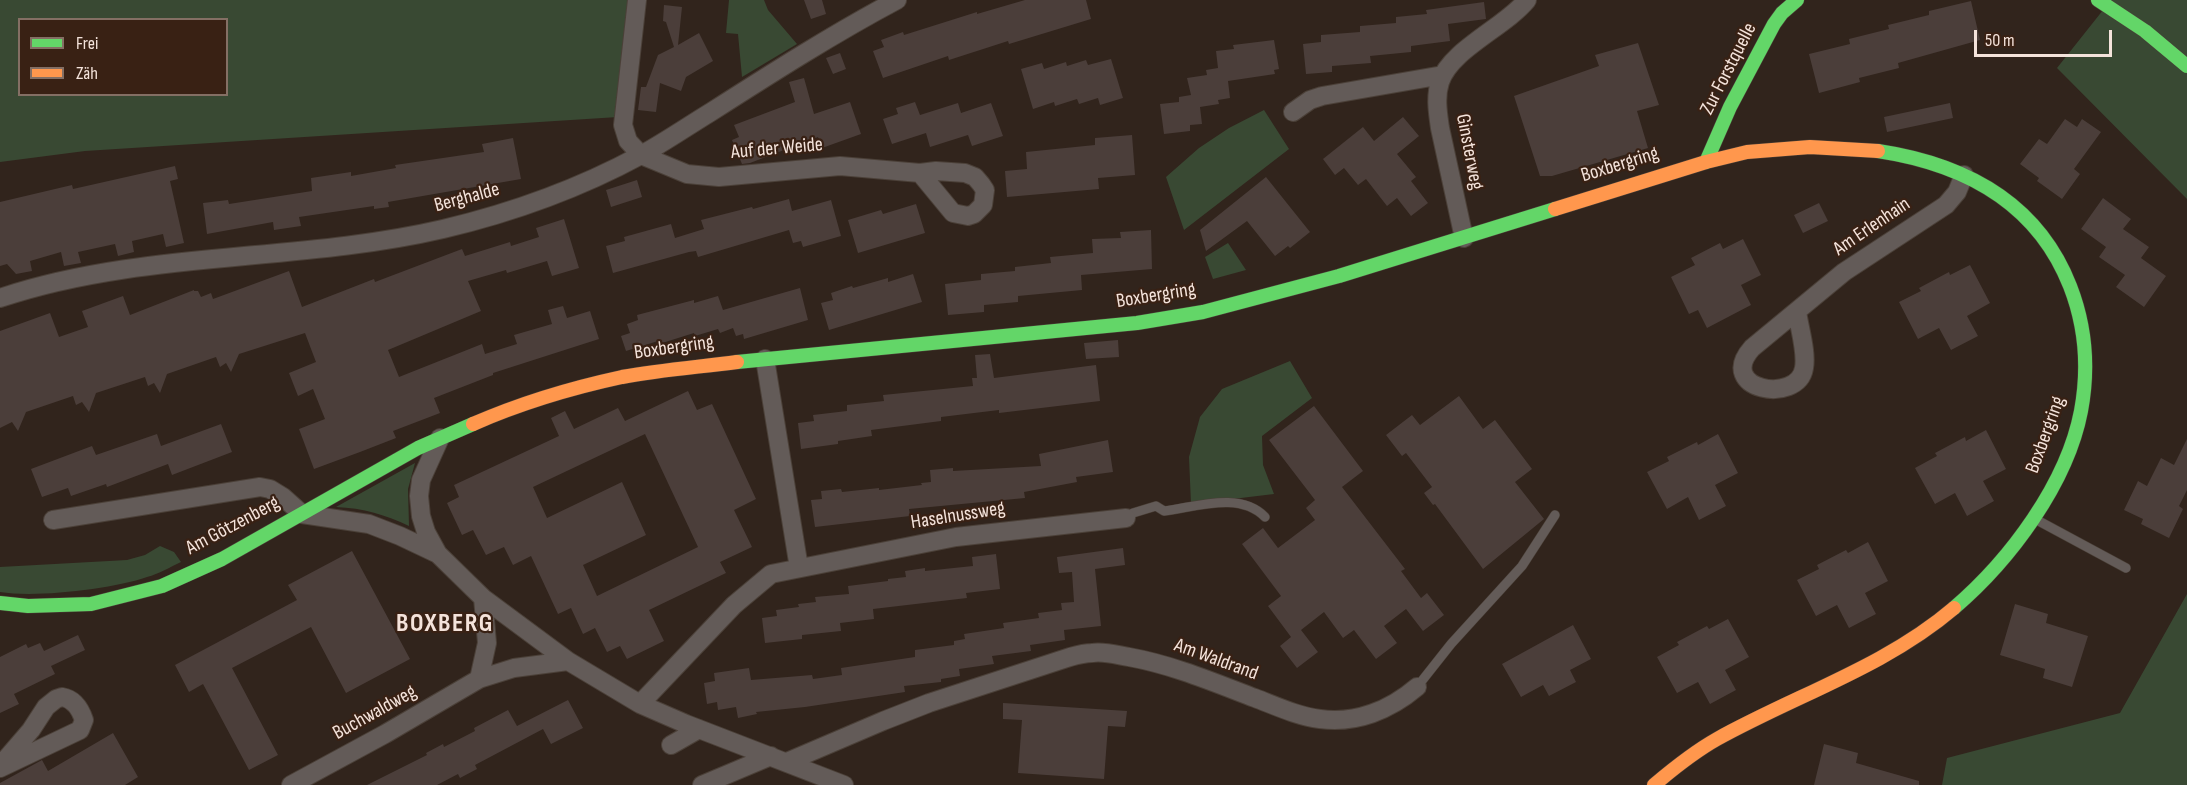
<!DOCTYPE html>
<html>
<head>
<meta charset="utf-8">
<style>
	body { margin:0 }
	#map { position:relative; width:2187px; height:785px; overflow:hidden; background:#31241c; font-family:"Sofia Sans Condensed",sans-serif }
	canvas { display:block }
	.legend { position:absolute; left:18px; top:18px; width:210px; height:78px; box-sizing:border-box; background:#392114; border:2px solid #846f64; margin:0; padding:8px 10px; list-style:none; font-size:18px; color:#f4e3db }
	.legend li { display:flex; align-items:center; gap:12px; height:30px }
	.legend b { width:30px; border:2px solid #846f64 }
	.scale { position:absolute; left:1974px; top:30px; width:138px; height:27px; box-sizing:border-box; border:3px solid #f4e3db; border-top:0; padding-left:8px; font-size:18px; line-height:21px; white-space:nowrap; color:#f4e3db; -webkit-text-stroke:4px #392114; paint-order:stroke }
</style>
</head>
<body>
<div id="map">
<canvas width="2187" height="785"></canvas>
<ul class="legend">
<li><b style="height:8px;background:#63d668"></b>Frei</li>
<li><b style="height:8px;background:#ff974d"></b>Zäh</li>
</ul>
<div class="scale">50 m</div>
</div>
<script>
const g = document.querySelector('canvas').getContext('2d');
g.lineJoin = 'round';
function paint(path, color) { g.fillStyle = color; g.fill(path, 'evenodd'); }
function trace(path, color, width, dash) { g.strokeStyle = color; g.lineWidth = width; g.lineCap = dash ? 'butt' : 'round'; g.setLineDash(dash || []); g.stroke(path); }
function label(font, color, halo, rows, align = 'center') {
  g.font = font + ' "Sofia Sans Condensed",sans-serif'; g.lineWidth = 4.5; g.setLineDash([]); g.textBaseline = 'middle'; g.strokeStyle = halo; g.fillStyle = color; for (const [text, x, y, turn = 0] of rows) {
    g.save(); g.translate(x, y); g.rotate((+turn || 0) * Math.PI / 180); g.textAlign = isNaN(turn) ? turn : align; if (halo) g.strokeText(text, 0, 0); g.fillText(text, 0, 0); g.restore();
  }
}
const green = new Path2D(`
	M0,0H631L618,117L85,151L0,162ZM20,20H226V94H20Z
	M729,0H764L768,10L797,44L742,77L738,34L726,33Z
	M2111,0H2187V199L2057,68Z
	M1264,110L1289,149L1184,230L1166,177L1199,148L1229,128Z
	M1228,243L1246,270L1213,279L1205,257Z
	M1290,361L1312,398L1262,436L1263,465L1274,494L1191,504L1189,457L1200,417L1222,389Z
	M415,463L408,489L409,526C386,515 363,508 336,507Z
	M160,546L174,552L181,562C170,567 159,574 147,577C113,589 36,598 0,592V567L127,560L145,555Z
	M2187,594V785H1942L1947,758L2120,713Z`);
const building = new Path2D(`
	M804,0H822L826,14L811,19Z
	M1025,0H1086L1091,19L1009,44L1008,41L949,60L948,56L883,78L873,51L884,47L881,40L903,32L904,35L977,12V14Z
	M1971,1L1980,40L1898,63L1899,68L1859,78L1860,82L1819,93L1809,54L1850,44L1849,39L1889,29L1888,25L1929,15V11Z
	M1484,2L1486,19L1448,24L1450,41L1411,46V52L1370,56L1371,63L1332,66V72L1306,74L1303,44L1321,42V35L1360,32V26L1396,23V17L1427,14L1426,10Z
	M664,5L682,7L678,45L699,33L713,61L686,77L681,91L660,83L656,112L638,110L641,87H646L658,55L674,47L666,22L663,21Z
	M1274,40L1279,69L1274,70L1275,74L1228,81L1230,98L1218,100L1219,104L1200,107L1202,124L1190,125V131L1164,134L1160,104L1179,102V97L1191,95L1187,78L1207,75L1206,70L1218,68L1216,51L1234,49L1233,45Z
	M1638,43L1659,105L1637,111L1648,148L1552,176H1540L1514,96L1599,66L1595,55Z
	M840,53L846,69L833,74L826,58Z
	M1111,59L1123,98L1100,105L1098,98L1079,104L1077,99L1055,106L1054,102L1033,109L1021,69L1042,63L1044,69L1066,62L1067,66L1086,60L1088,65Z
	M804,78L814,114L850,102L861,134L822,148L818,137L750,163L742,164L732,140L739,137L734,125L795,102L789,82Z
	M915,102L920,115L958,103L961,113L991,103L1003,136L972,146L968,135L930,147L926,133L892,144L883,119L898,114L896,108Z
	M1950,103L1953,118L1887,132L1884,117Z
	M1403,117L1419,136L1397,154L1416,177L1411,181L1428,203L1411,216L1397,198L1387,206L1366,179L1358,185L1344,168L1335,175L1323,159L1363,127L1374,141Z
	M2065,119L2077,127L2082,119L2101,132L2074,169L2080,174L2062,199L2037,181L2039,178L2020,164L2039,139L2047,144Z
	M1132,135L1135,175L1098,178L1099,189L1007,197L1005,171L1027,169L1026,152L1095,145V138Z
	M513,138L521,179L388,202L389,207L374,209V206L299,217L301,226L274,230L273,222L207,234L203,203L228,200L229,204L312,191L311,178L351,172V176L396,168L395,165L484,152L482,144Z
	M175,166L178,179L170,181L184,243L166,247L163,234L132,241L134,252L118,256L115,244L78,252L81,263L64,266L61,252L30,261L32,271L16,274L7,264L0,266V202L72,185L73,189Z
	M1266,177L1310,232L1290,248L1288,246L1275,256L1247,221L1206,251L1200,230Z
	M637,180L642,197L611,207L606,190Z
	M2103,198L2131,219L2123,229L2149,247L2141,258L2166,276L2144,307L2116,287L2125,275L2099,257L2106,247L2081,229Z
	M789,199L792,211L831,200L841,236L803,247L801,241L793,243L789,230L698,257L696,251L689,252L613,273L606,246L625,241L624,237L671,224L675,238L704,229L701,220L752,207L753,209Z
	M1819,203L1828,221L1803,233L1794,215Z
	M916,204L925,233L858,253L848,220L881,210L883,214Z
	M564,219L579,268L552,276L547,261L507,273L506,270L468,281L481,311L388,350L399,377L482,344L485,354L517,344L514,335L552,324L548,310L563,306L567,318L590,311L599,339L493,373V375L434,398L440,413L393,431L396,438L360,452L314,469L299,429L325,419L313,389L298,396L289,373L316,362L305,333L239,354L231,372L226,363L220,367L216,357L167,374L160,393L154,383L148,386L145,377L96,393L89,412L82,402L76,405L73,396L26,412L18,431L12,422L0,428V331L50,313L59,337L88,327L82,311L123,296L130,315L194,290V291H198L201,297L211,293L213,299L289,271L302,307L374,279L375,282L462,249L465,256L510,242L511,246L539,237L536,228Z
	M1151,230L1152,269L1081,275L1082,290L1018,296V302L984,305V312L948,315L945,284L981,280V274L1015,271V267L1051,263L1050,257L1093,253L1092,239L1121,238L1120,232Z
	M1743,239L1761,275L1741,285L1751,305L1707,328L1698,310L1689,314L1671,277L1695,265L1691,258L1720,243L1723,249Z
	M1970,265L1990,303L1967,316L1978,336L1951,350L1939,328L1918,339L1899,302L1921,291L1919,288L1949,272L1950,275Z
	M913,274L922,302L829,330L821,303L833,300L831,293L852,286L853,288L888,278V282Z
	M800,288L808,320L744,339L743,334L736,336L733,328L720,333L718,329L695,336L694,333L659,344L658,341L626,351L621,336L630,333L627,324L638,320L637,315L694,300V303L718,296L723,310Z
	M1118,340L1119,357L1086,359L1084,343Z
	M990,354L994,378L1096,365L1100,401L999,413V410L941,417V421L871,430L872,436L838,441V444L801,449L798,423L814,421L813,415L847,411V405L884,401L883,395L973,386L972,378H977L975,355Z
	M688,391L697,410L712,404L756,499L734,510L752,547L720,562L726,573L649,610L664,641L627,659L620,646L607,652L595,628L583,634L571,608L558,614L531,556L513,565L504,547L486,555L473,530L462,535L447,503L459,497L454,485L559,436L551,418L565,411L574,429L618,408L625,421ZM645,434L698,547L597,596L583,565L646,535L622,482L547,518L533,487Z
	M1459,396L1483,429L1495,420L1532,469L1515,482L1544,519L1483,569L1435,504L1433,505L1424,493L1432,487L1406,453L1402,456L1386,435L1412,415L1420,425Z
	M1314,406L1363,471L1342,487L1405,569L1401,571L1421,598L1427,593L1444,615L1423,631L1406,609L1384,626L1397,643L1376,659L1354,630L1343,638L1324,612L1301,630L1318,652L1297,668L1280,646L1291,637L1268,606L1281,596L1242,544L1263,528L1278,548L1315,520L1306,508L1315,500L1269,440Z
	M221,424L232,452L172,475L168,464L107,487L106,484L71,496L68,488L42,497L31,469L92,446L96,455L157,434L161,446Z
	M1986,430L2006,469L1983,481L1994,501L1967,516L1955,493L1935,504L1915,468L1937,456L1935,453L1965,437L1966,441Z
	M1718,434L1738,473L1715,485L1726,506L1699,520L1688,497L1667,509L1647,472L1669,461L1667,457L1697,442L1698,445Z
	M2187,439V490L2179,506L2183,509L2169,538L2141,524L2143,519L2124,510L2138,481L2147,486L2161,458L2174,465Z
	M1108,440L1113,472L1076,477L1077,482L1024,492L1025,498L909,509L910,516L815,527L811,500L822,499L821,491L841,489L842,492L879,488V490L922,485L921,483L931,482L930,470L953,468V471L1041,466L1039,454Z
	M1868,542L1888,581L1865,593L1876,614L1849,628L1837,605L1816,616L1797,580L1819,569L1817,565L1846,550L1848,553Z
	M1123,548L1125,565L1095,569L1101,626L1064,630L1065,640L1030,645L1031,651L992,656L994,664L959,669L960,676L941,679V682L904,686L905,692L805,707L756,712L757,714L738,718L736,707L718,710L717,702L707,704L704,683L715,681L714,673L749,668L751,680L812,675L813,679L842,675L841,668L915,657V650L954,645V641L965,639L964,634L1004,628L1003,623L1039,618L1038,613L1062,610L1061,603L1074,602L1072,572L1059,573L1057,557Z
	M352,551L410,659L346,693L311,627L232,668L278,755L249,770L203,684L189,692L175,665L297,600L288,585Z
	M996,554L1000,589L966,593L967,598L873,609L874,619L840,623L841,631L802,635V639L765,643L762,618L777,616L776,610L799,607L798,604L816,602L815,597L849,594L848,586L888,581V579L906,577L905,571L925,568V571L973,566L972,557Z
	M2015,604L2048,614L2046,623L2088,636L2072,687L2043,678L2045,669L2000,655Z
	M1728,619L1749,657L1725,670L1736,690L1710,704L1698,682L1677,693L1657,657L1679,645L1677,642L1707,626L1709,629Z
	M1573,625L1591,659L1570,670L1576,682L1549,696L1543,685L1521,697L1502,664Z
	M78,635L85,650L51,666L55,674L14,694L19,704L0,713V657L26,644L28,648L40,643L44,651Z
	M568,700L583,728L551,744L543,729L475,765L477,769L460,778L458,774L437,785H367L427,755L426,753L443,744L444,747L475,731L474,728L508,710L517,726Z
	M1003,703L1127,711L1125,727L1108,726L1104,779L1018,773L1022,720L1003,719Z
	M113,733L138,777L125,785H0V783L42,760L48,771Z
	M1824,744L1858,753L1856,763L1919,781V785H1814Z`);
const lane = new Path2D(`
	M1126,518L1133,513L1156,506L1164,511C1196,507 1240,491 1265,517
	M2035,519L2126,568
	M1417,687L1451,644L1522,566L1555,515`);
const street = new Path2D(`
	M637,0L623,125L628,141L641,155L687,174L719,177L840,166L920,173L936,171L965,173L975,177L981,184L985,190L983,205L974,214L968,216L953,213L920,173
	M1293,112L1310,100L1322,96L1443,75
	M1464,238L1440,128C1438,114 1435,97 1440,82C1450,50 1505,27 1527,0
	M0,298C143,250 297,263 443,229C511,213 580,188 641,155C665,142 688,126 711,112C772,73 833,34 897,0
	M1797,311C1799,327 1807,352 1804,368C1798,405 1715,390 1752,348L1844,272L1946,205L1957,192L1964,175
	M765,359L799,568
	M440,438L421,480L419,496L421,516L426,532L438,554L483,598L568,661L640,704L686,724L844,785
	M53,520L260,487L270,489L283,497L302,514L369,524L400,536L438,554
	M479,679L487,643L483,598
	M640,704L734,605L771,574L956,537L1126,518
	M671,745L699,729
	M787,762L883,721L929,703L1070,657C1077,655 1085,653 1092,653C1104,651 1117,655 1129,657C1173,665 1213,682 1255,698C1276,706 1297,716 1320,719C1356,724 1390,710 1417,687
	M0,766L31,730L46,707L56,699L62,697C74,699 80,708 84,720L80,730L0,768
	M291,785L385,734L479,679L514,668L568,661
	M702,785L771,756`);
const fast = new Path2D(`
	M2098,0L2145,31L2187,66
	M1878,151C1964,164 2037,202 2070,286C2086,327 2089,368 2081,411C2067,484 2010,560 1954,608
	M1706,162L1730,107L1774,24L1782,13L1797,0
	M737,362L1137,323L1203,312L1339,276L1555,209
	M0,603L28,606L91,604L162,586L222,559L418,448L473,424`);
const slow = new Path2D(`
	M1555,209L1706,162L1747,152L1810,147L1878,151
	M473,424C521,403 571,388 622,377C660,370 699,367 737,362
	M1654,785C1674,768 1694,752 1717,739C1796,695 1885,667 1954,608`);
const streetNames = [
	["Zur Forstquelle",1729,69,-63],
	["Auf der Weide",777,149,-5],
	["Ginsterweg",1469,152,79],
	["Boxbergring",1620,165,-17],
	["Berghalde",467,198,-15],
	["Am Erlenhain",1872,227,-34],
	["Boxbergring",1156,296,-9],
	["Boxbergring",674,348,-8],
	["Boxbergring",2046,435,-70],
	["Haselnussweg",958,516,-9],
	["Am Götzenberg",233,526,-28],
	["Am Waldrand",1216,660,20],
	["Buchwaldweg",375,713,-29]
];
const districtNames = [
	["BOXBERG",445,624]
];
paint(green, '#394933');
paint(building, '#4b3e3a');
trace(lane, '#4b4038', 10);
trace(street, '#4b4038', 20);
trace(fast, '#4b4038', 15);
trace(slow, '#4b4038', 15);
trace(lane, '#635b58', 9);
trace(street, '#635b58', 18);
trace(fast, '#63d668', 14);
trace(slow, '#ff974d', 14);
label('20px', '#f4e3db', '#392114', streetNames);
g.letterSpacing = '1.5px';
label('bold 26px', '#f4e3db', '#392114', districtNames);
g.letterSpacing = '0px';
</script>
</body>
</html>
